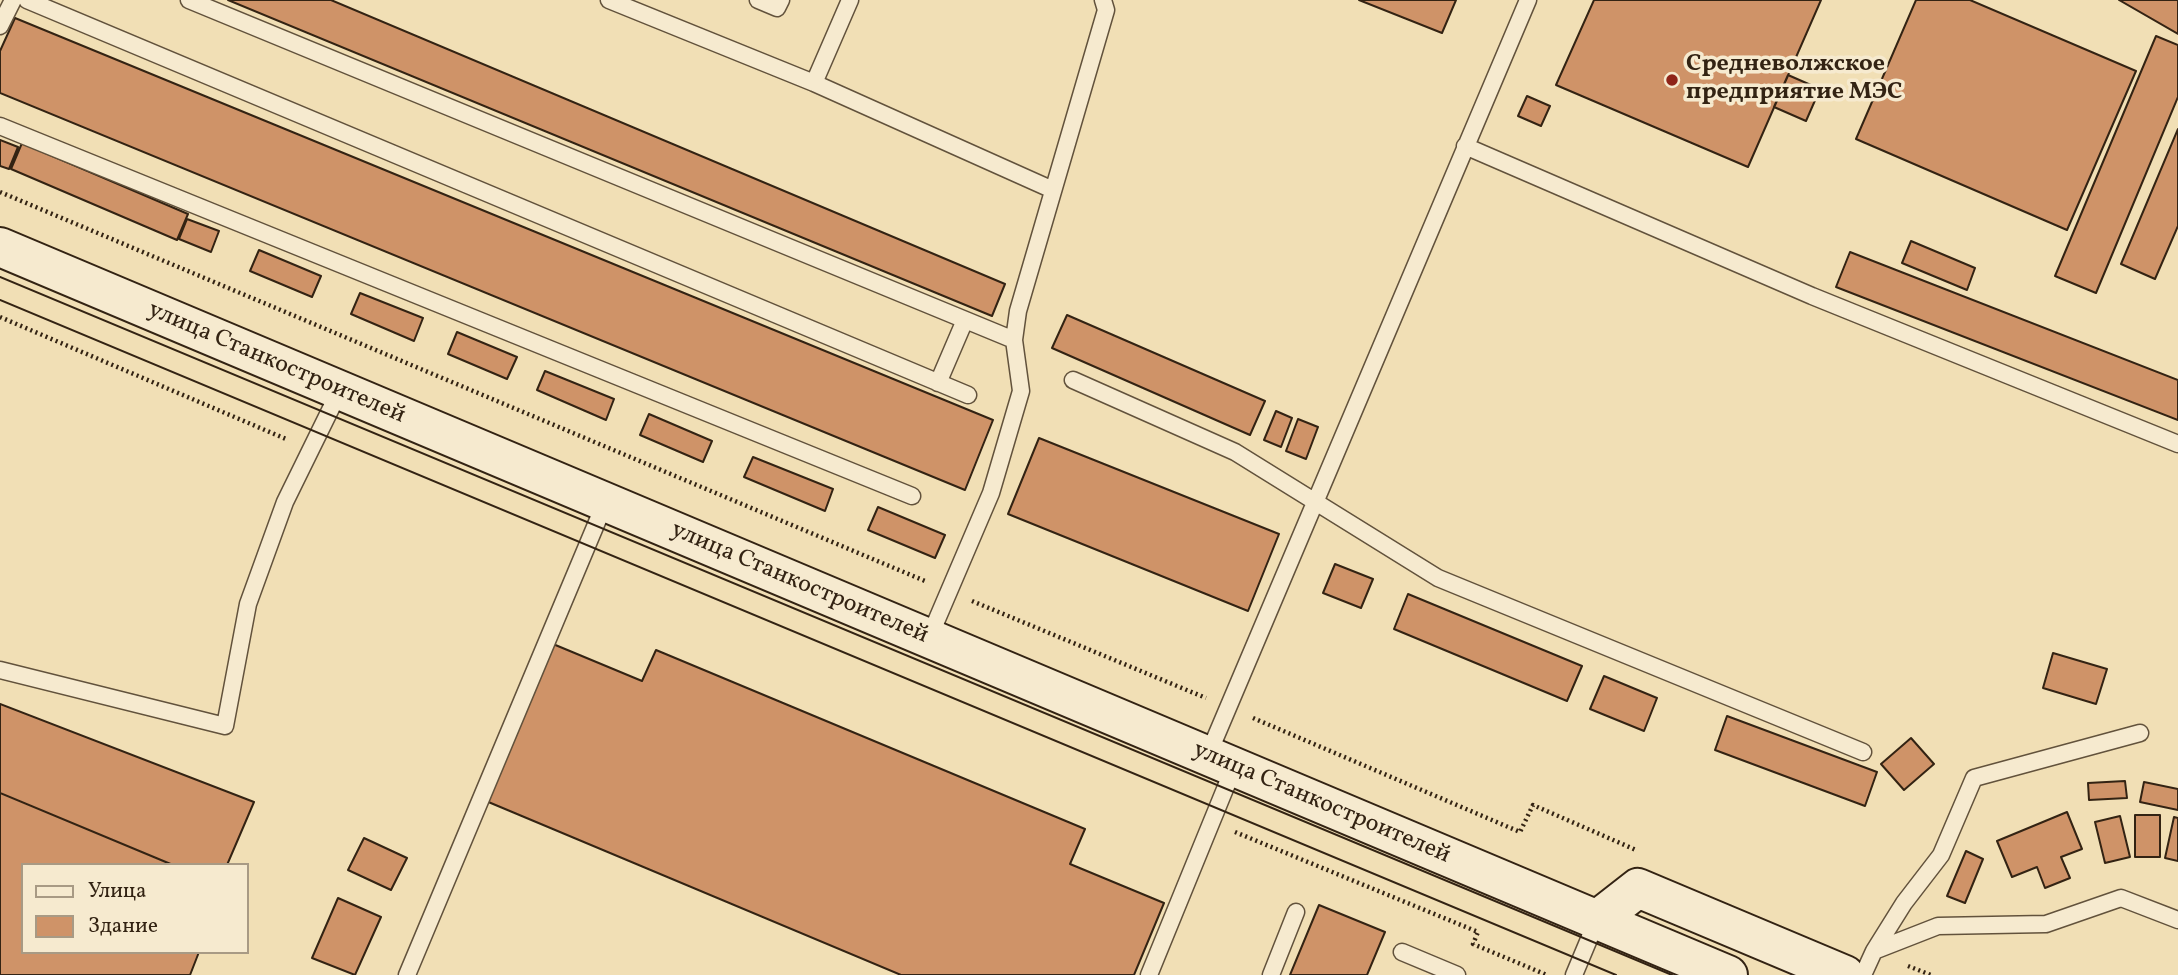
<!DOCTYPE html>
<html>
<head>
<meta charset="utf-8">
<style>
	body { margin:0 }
	#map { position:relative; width:2178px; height:975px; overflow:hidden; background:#f1dfb5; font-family:Vollkorn,serif }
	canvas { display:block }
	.legend { position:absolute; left:21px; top:863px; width:228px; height:91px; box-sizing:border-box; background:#f6eacf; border:2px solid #a89a84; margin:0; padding:9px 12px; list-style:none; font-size:21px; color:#332313 }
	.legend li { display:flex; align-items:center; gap:14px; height:35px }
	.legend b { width:35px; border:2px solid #a89a84 }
</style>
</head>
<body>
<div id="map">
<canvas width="2178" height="975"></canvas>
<ul class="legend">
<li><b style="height:9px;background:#f6eacf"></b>Улица</li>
<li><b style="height:19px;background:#cf9368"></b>Здание</li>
</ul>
</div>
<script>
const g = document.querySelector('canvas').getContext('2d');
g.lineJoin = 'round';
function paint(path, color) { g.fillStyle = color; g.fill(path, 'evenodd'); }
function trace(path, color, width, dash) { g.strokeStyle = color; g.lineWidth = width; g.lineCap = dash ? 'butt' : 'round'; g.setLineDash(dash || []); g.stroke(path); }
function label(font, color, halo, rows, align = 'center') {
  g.font = font + ' Vollkorn,serif'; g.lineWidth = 7; g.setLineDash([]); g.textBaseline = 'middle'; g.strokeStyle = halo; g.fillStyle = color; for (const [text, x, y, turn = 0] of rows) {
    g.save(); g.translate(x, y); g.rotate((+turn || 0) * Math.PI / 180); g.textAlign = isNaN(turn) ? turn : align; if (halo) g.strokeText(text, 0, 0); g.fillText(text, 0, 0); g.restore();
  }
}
const building = new Path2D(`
	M228,0H331L1005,284L992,316Z
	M1359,0H1456L1442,33Z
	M1594,0H1821L1748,167L1556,85Z
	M1916,0H1970L2136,71L2067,230L1856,139Z
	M2119,0H2178V34Z
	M15,18L993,420L965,490L0,93V51Z
	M2156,36L2178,45V97L2096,293L2055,276Z
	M1788,75L1820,89L1806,121L1774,107Z
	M1527,96L1550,106L1541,126L1518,116Z
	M2178,129V226L2155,279L2121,264Z
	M0,140L18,147L9,169L0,166Z
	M22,143L188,214L177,240L11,169Z
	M187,219L219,231L211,252L179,239Z
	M1911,241L1975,268L1967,290L1902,263Z
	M259,250L321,276L312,297L250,271Z
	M1850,252L2178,380V420L1836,287Z
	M360,293L423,318L414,341L351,314Z
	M1067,315L1265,401L1250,435L1052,348Z
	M457,332L517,357L507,379L448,354Z
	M545,371L614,399L606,420L537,390Z
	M1276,411L1292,418L1281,447L1264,440Z
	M649,414L712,441L703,462L640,435Z
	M1298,419L1318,427L1306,459L1286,451Z
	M1039,438L1279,534L1248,611L1008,514Z
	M753,457L833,489L825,511L744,477Z
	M878,507L945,535L935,558L868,530Z
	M1335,564L1373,579L1361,608L1323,593Z
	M1408,594L1582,666L1567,701L1394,629Z
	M553,644L642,681L656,650L1085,829L1070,864L1164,903L1134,975H901L486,801Z
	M2053,653L2107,669L2096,704L2043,688Z
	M1604,676L1657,698L1644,731L1590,709Z
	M0,704L254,802L227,865H173L0,793Z
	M1727,716L1877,772L1865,806L1715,750Z
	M1911,738L1934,764L1904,790L1881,764Z
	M2125,781L2127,798L2089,800L2088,783Z
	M2144,782L2178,789V810L2140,802Z
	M0,793L173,865H23V952H199L190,975H0Z
	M2067,812L2082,849L2061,857L2070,878L2045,888L2037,867L2012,877L1997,841Z
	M2135,815H2160V857H2135Z
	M2120,816L2130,857L2105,863L2095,822Z
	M2174,817L2178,818V861L2165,858Z
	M364,838L407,858L391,890L348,870Z
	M1966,851L1983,859L1965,903L1947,896Z
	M338,898L381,917L355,975L312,958Z
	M1319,905L1385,932L1367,975H1290Z`);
const path = new Path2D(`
	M0,192L925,581
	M0,317L286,439
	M972,601L1206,698
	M1253,718L1520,832L1533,805L1636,850
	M1235,832L1478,932L1473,944L1547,975
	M1908,966L1931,975`);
const lane = new Path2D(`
	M27,0L968,395
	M189,0L1014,340
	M609,0L814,83L1053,190
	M758,0L777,8L781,0
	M0,26L13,0
	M814,83L850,0
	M0,126L912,496
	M1465,146L1812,296L2178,444
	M1073,380L1235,452L1438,578L1863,752
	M938,383L965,320
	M929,638L991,493L1021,391L1014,340L1018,311L1106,10L1103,0
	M0,670L225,726L248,604L285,502L340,390
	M1208,755L1528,0
	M1874,951L1904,903L1941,855L1974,778L2140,733
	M1402,952L1457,975
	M407,975L605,503
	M1149,975L1234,767
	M1271,975L1296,912
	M1574,975L1597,920
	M1863,975L1874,951L1938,926L2046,924L2121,898L2178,920`);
const secondary = new Path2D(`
	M0,247L1728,975
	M1597,920L1638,888L1845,975`);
const tram = new Path2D(`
	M0,277L1672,975
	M0,300L1616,975`);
const markers = [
	[1672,80,7,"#8f2418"]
];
const poiNames = [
	["Средневолжское",1686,66],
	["предприятие МЭС",1686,94]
];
const streetNames = [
	["улица Станкостроителей",276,364,23],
	["улица Станкостроителей",799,584,23],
	["улица Станкостроителей",1321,804,23]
];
paint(building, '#cf9368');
trace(building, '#332313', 2);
trace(lane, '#62523c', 19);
trace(secondary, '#332313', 42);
trace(path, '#332313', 4.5, [2, 3.5]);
trace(lane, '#f6eacf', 16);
trace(secondary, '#f6eacf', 38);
trace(tram, '#332313', 2);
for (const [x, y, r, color] of markers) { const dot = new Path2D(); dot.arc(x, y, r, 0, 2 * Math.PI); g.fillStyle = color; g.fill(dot); trace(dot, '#f6eacf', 2.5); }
label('bold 24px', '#332313', '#f6eacf', poiNames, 'left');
label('24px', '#332313', '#f6eacf', streetNames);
</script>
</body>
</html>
